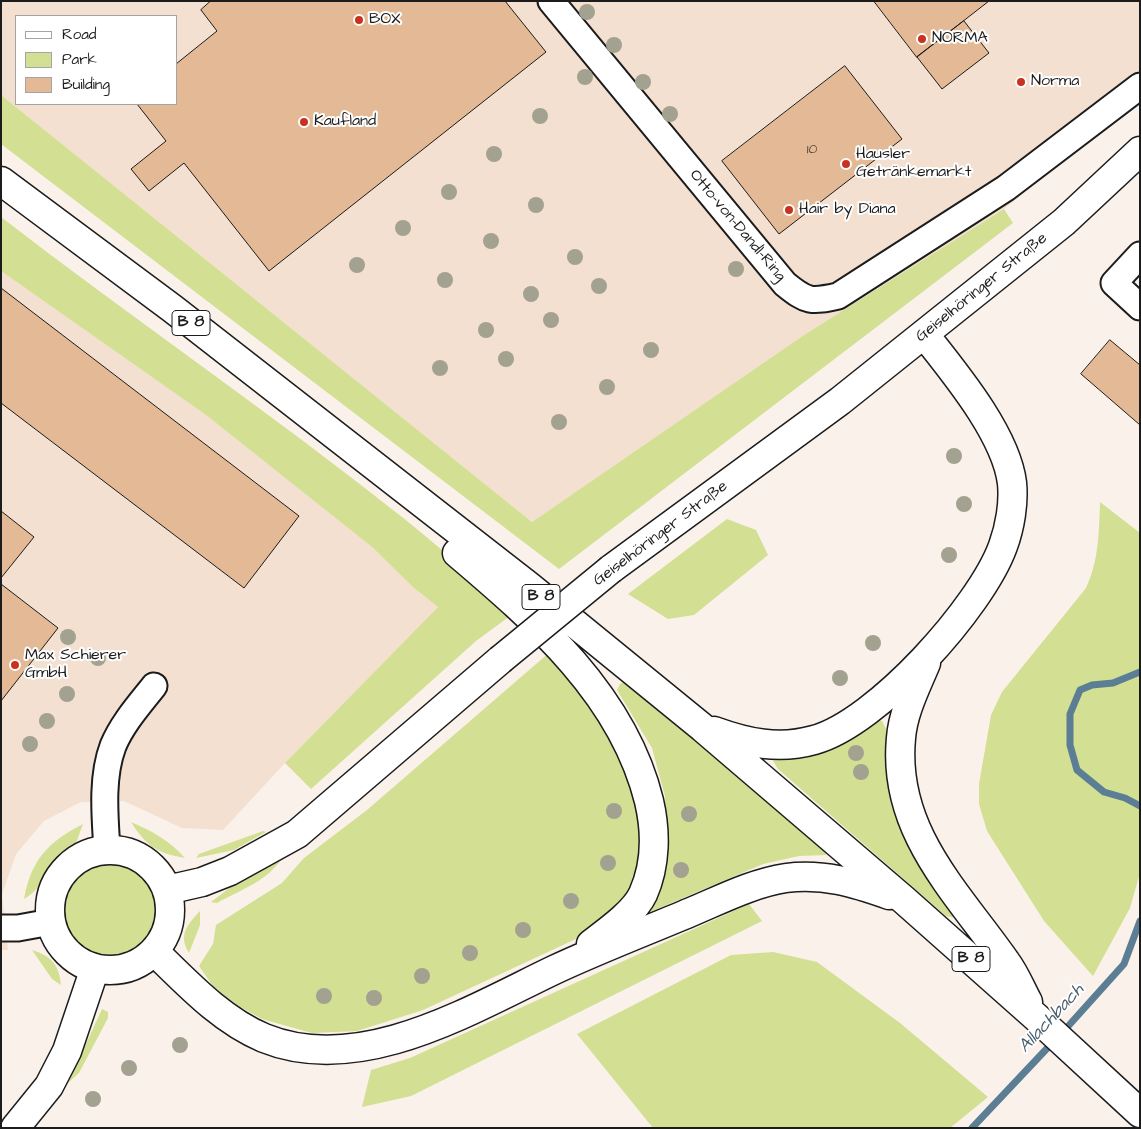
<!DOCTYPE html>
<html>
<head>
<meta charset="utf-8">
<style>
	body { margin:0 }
	#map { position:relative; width:1141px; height:1129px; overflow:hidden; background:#faf1ea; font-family:"Architects Daughter",sans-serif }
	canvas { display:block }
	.frame { position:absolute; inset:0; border:2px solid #1c1c1c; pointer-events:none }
	.legend { position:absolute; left:15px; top:15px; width:162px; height:90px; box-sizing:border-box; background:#fff; border:1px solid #a4a4a4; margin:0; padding:6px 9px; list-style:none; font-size:15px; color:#1c1c1c }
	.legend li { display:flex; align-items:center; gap:10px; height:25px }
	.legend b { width:25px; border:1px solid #a4a4a4 }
</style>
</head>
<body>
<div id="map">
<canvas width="1141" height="1129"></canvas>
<div class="frame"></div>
<ul class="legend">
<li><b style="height:6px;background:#fff"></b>Road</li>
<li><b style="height:14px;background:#d3df92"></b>Park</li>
<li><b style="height:14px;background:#e4b995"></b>Building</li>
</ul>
</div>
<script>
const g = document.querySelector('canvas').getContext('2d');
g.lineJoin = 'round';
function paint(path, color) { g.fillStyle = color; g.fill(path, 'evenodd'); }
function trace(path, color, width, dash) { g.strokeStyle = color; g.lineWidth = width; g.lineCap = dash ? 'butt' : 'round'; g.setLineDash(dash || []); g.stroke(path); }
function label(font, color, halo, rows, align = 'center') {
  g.font = font + ' "Architects Daughter",sans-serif'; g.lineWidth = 4; g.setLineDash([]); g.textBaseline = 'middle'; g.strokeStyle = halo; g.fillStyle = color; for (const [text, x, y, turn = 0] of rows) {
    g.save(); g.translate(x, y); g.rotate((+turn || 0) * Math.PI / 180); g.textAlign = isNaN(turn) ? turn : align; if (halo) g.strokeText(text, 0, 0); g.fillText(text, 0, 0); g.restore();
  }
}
const built = new Path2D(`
	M1,1H1140V96L1004,209L804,335L532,522L1,95ZM16,16H176V104H16Z
	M1,271L206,415L372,547L414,588L438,607L285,763L223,830L182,828L124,801L81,802L44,821L16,854L2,894L8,950H1Z`);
const green = new Path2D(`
	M1,95L532,522L804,335L1004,209L1013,223L559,569L1,144Z
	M1,217C133,319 271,413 402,517C440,547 477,581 514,613L476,641L311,789L285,763L438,607L414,588L372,547L206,415L1,271Z
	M1100,502L1140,533V873L1130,908L1093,976L1044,921L987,831L979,804V784L991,715L1002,692L1086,588C1099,560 1099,532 1100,502Z
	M727,519L756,530L768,555L694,615L668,619L628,594Z
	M550,652L589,702L634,780L642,827L638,866L629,890L612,915L578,938L423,1010L357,1031L312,1033L262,1019L237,1005L213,986L199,966L213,944L216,925L282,883L304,858L367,810Z
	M625,681L630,683L824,848L826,855L799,856L763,864L650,912L647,908L666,831L665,796L652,748L617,690L620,684Z
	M876,719L882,721L886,729L888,746L957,918L946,916L778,769L773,761L775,757Z
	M131,822C152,831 170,841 185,858C157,853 146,846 131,822Z
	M83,824L76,843C66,848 55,856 49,866C40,881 41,889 24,899C31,860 48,842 83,824Z
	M263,831L266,832L234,850L196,858L199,854Z
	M282,858C268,881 240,890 217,903L211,902L232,886Z
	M65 911a47 47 0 1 1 94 0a47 47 0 1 1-94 0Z
	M749,904L762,921L411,1096L362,1107L371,1070L410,1058Z
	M200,911V925L189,953C178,935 187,925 200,911Z
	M32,950C51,956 59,964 61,985L52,979Z
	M773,952L817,962L900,1023L988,1097L950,1128H653L577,1034L731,955Z
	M102,1009L108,1012V1018L79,1073L68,1083Z`);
const stream = new Path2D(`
	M1140,672L1113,683L1092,685L1080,690L1070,714V745L1077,770L1104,792L1125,798L1140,806
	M1062,1033L1124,964L1140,921
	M972,1128L1054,1041`);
const building = new Path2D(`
	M211,1H505L546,52L269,271L184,163L149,191L131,169L166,141L137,104H176V64L217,31L201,10Z
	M874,1H989L917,57Z
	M964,21L989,53L942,89L917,57Z
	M845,66L902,139L779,234L722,161Z
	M1,288L299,516L244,588L1,403Z
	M1110,340L1140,365V425L1081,374Z
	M1,511L34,537L1,578Z
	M1,584L58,628L1,701Z`);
const minor = new Path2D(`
	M551,1L785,284C807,302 811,302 838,296L1006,188L1140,86
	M1140,255L1114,283L1140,307
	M107,850C105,817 101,778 113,746C122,724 139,705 154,686
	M1,928H18L51,922`);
const major = new Path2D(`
	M1,181L173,309L530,587L703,728L904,900L1037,1018L1140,1113
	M457,553C537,621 623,695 649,801C656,831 656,865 643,894C634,913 608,931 591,944
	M611,569L840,401L1064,222L1140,151
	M926,663C916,687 903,712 901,738C892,831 957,892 1006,962C1015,974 1021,989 1028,1002
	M714,731C747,743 779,750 814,740C877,723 981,607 1003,546C1010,527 1014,503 1012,483C1006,434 954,372 924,334
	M50 910a60 60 0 1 1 120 0a60 60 0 1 1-120 0Z
	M167,890L202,882L230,871L297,834L500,660
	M154,951C187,983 221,1020 264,1038C360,1077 470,1010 554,970C599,949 646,931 691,912C722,899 753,883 786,878C823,873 855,883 889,895
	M15,1128L49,1086L67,1051L95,968`);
const majorBridge = new Path2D(`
	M500,660L611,569`);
const trees = [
	[587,12],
	[614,45],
	[585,77],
	[643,82],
	[670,114],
	[540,116],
	[494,154],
	[449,192],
	[536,205],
	[403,228],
	[491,241],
	[575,257],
	[357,265],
	[736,269],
	[445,280],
	[599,286],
	[531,294],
	[551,320],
	[486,330],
	[651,350],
	[506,359],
	[440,368],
	[607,387],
	[559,422],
	[954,456],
	[964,504],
	[949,555],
	[68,637],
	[873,643],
	[98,658],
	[840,678],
	[67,694],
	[47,721],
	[30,744],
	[856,753],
	[861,772],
	[614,811],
	[689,814],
	[608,863],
	[681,870],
	[571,901],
	[523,930],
	[470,953],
	[422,976],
	[324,996],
	[374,998],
	[180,1045],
	[129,1068],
	[93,1099]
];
const markers = [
	[359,20,5,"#c8321e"],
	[922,39,5,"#c8321e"],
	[1021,82,5,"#c8321e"],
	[304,122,5,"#c8321e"],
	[846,164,5,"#c8321e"],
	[789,210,5,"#c8321e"],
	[15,665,5,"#c8321e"]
];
const numberNames = [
	["10",812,150]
];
const shields = [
	[191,323,38],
	[541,597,38],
	[971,959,38]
];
const shieldNames = [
	["B 8",191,323],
	["B 8",541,597],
	["B 8",971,959]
];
const poiNames = [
	["BOX",369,20],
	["NORMA",932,39],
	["Norma",1031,82],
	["Kaufland",314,122],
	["Hausler",856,155],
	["Getränkemarkt",856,173],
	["Hair by Diana",799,210],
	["Max Schierer",25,656],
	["GmbH",25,674]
];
const streetNames = [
	["Otto-von-Dandl-Ring",737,226,50],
	["Geiselhöringer Straße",982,288,-39],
	["Geiselhöringer Straße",661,534,-37]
];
const waterNames = [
	["Allachbach",1052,1019,-47]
];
paint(built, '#f3e0d0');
paint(green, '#d3df92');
trace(stream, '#5c7e95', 7);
paint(building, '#e4b995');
trace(building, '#1c1c1c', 1);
trace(minor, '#1c1c1c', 29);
trace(major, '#1c1c1c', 31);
trace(minor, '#fff', 25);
trace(major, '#fff', 28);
trace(majorBridge, '#1c1c1c', 31, []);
trace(majorBridge, '#fff', 28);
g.fillStyle = '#a3a18f';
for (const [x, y] of trees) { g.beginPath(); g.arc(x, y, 8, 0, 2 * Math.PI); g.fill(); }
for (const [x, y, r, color] of markers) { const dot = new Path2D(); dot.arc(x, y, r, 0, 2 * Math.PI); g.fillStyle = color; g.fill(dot); trace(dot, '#fff', 2); }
label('14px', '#4e433a', null, numberNames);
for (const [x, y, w] of shields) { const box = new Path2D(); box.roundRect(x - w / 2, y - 12.5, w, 25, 4); g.fillStyle = '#fff'; g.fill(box); trace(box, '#1c1c1c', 1); }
label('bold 15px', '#1c1c1c', null, shieldNames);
label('16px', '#1c1c1c', '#fff', poiNames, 'left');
label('16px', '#1c1c1c', '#fff', streetNames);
label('italic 18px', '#475d6d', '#fff', waterNames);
</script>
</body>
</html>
